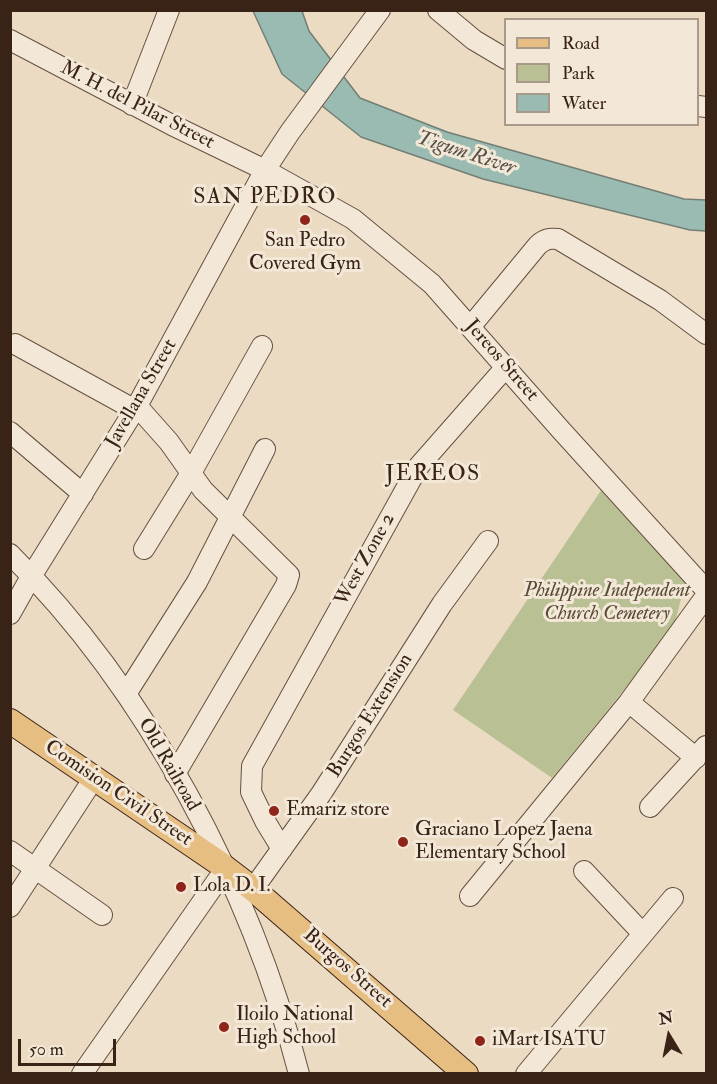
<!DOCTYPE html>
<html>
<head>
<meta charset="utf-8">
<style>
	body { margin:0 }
	#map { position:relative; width:717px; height:1084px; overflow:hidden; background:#ecdbc3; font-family:"IM FELL Double Pica",serif }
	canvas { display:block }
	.frame { position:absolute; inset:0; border:12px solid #392216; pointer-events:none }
	.legend { position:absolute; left:504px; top:18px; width:195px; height:108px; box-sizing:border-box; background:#f3e8d8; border:2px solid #a9998a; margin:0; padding:8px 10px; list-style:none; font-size:18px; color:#392216 }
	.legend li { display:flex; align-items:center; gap:12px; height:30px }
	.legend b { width:30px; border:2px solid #a9998a }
	.north { position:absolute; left:639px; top:1006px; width:60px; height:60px; -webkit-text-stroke:4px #f3e8d8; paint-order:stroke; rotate:350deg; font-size:16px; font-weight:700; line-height:24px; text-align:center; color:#392216 }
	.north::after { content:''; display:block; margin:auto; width:21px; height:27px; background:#392216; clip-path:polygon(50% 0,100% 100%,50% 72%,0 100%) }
	.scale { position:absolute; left:18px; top:1039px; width:98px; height:27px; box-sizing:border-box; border:3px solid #392216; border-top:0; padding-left:8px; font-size:18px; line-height:21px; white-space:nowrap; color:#392216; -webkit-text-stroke:4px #f3e8d8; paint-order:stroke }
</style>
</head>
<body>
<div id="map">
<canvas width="717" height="1084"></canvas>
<div class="frame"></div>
<ul class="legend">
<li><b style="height:8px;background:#e6be82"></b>Road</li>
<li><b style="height:16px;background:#b9c093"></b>Park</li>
<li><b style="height:16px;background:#99bbb2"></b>Water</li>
</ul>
<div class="north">N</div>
<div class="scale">50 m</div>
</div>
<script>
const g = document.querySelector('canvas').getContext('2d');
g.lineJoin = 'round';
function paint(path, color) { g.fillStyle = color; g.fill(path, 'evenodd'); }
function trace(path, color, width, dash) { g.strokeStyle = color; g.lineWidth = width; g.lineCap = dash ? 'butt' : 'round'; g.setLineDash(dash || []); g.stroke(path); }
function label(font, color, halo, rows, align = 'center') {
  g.font = font + ' "IM FELL Double Pica",serif'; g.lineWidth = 6; g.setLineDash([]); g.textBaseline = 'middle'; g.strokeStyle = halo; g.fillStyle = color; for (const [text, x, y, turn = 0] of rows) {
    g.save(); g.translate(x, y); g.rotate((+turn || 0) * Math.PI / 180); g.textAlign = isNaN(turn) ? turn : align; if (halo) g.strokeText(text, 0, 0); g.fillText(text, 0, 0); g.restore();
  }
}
const green = new Path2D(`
	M606,483L689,568L673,630L552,778L453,710Z`);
const water = new Path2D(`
	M253,11H302L309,31L360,98L447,132L684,199L706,200V231L690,230L483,179L361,137L282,74Z`);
const minor = new Path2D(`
	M438,10L474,40L506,59
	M10,40L172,125L265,170L353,219L432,284L560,429L706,590
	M132,105L169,10
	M698,106L706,107
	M471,326L538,245C545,239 549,238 558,239L660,300L706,334
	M15,344L135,410
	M137,406L169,442L203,490L289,575L286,585L175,774
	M10,432L83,494
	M144,549L191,473L262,346
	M10,554C147,690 251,887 299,1074
	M10,614L32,575L137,406L265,170L290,132L380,10
	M126,694L197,582L265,449
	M629,702L696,758
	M650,807L706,746
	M282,849L265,821L251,792L252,766L418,467L506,367
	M10,851L102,915
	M584,871L643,934
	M253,889L321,794L442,604L488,541
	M470,896L629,702L706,596
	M10,907L94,778
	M82,1074L226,868
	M526,1074L673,898`);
const major = new Path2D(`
	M10,721L219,863L253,889L466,1074`);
const markers = [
	[305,220,6,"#8f2418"],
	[274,811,6,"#8f2418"],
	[403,842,6,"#8f2418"],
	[181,887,6,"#8f2418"],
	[224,1027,6,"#8f2418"],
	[480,1041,6,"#8f2418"]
];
const streetNames = [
	["M. H. del Pilar Street",137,106,27],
	["Jereos Street",501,361,49],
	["Javellana Street",142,394,-60],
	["West Zone 2",366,560,-61],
	["Burgos Extension",371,716,-58],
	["Old Railroad",168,765,60],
	["Comision Civil Street",118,794,34],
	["Burgos Street",347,969,41]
];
const poiNames = [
	["San Pedro",305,242,"center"],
	["Covered Gym",305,265,"center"],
	["Emariz store",286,811],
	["Graciano Lopez Jaena",415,831],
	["Elementary School",415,854],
	["Lola D. I.",193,887],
	["Iloilo National",236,1016],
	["High School",236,1039],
	["iMart ISATU",492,1041]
];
const parkNames = [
	["Philippine Independent",607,592],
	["Church Cemetery",607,615]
];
const waterNames = [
	["Tigum River",466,154,18]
];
const quarterNames = [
	["SAN PEDRO",265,198],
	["JEREOS",433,475]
];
paint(green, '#b9c093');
paint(water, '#99bbb2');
trace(water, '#737e74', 1.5);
trace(minor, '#665041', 22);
trace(major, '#392216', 26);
trace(minor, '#f3e8d8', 20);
trace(major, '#e6be82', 24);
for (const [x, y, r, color] of markers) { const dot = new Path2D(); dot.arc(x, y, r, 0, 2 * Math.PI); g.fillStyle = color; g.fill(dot); trace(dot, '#f3e8d8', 2); }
label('20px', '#392216', '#f3e8d8', streetNames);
label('20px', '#392216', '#f3e8d8', poiNames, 'left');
label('italic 20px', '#594a35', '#f3e8d8', parkNames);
label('italic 21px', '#565045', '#f3e8d8', waterNames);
g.letterSpacing = '1.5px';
label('22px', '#392216', '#f3e8d8', quarterNames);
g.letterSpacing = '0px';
</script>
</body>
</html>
